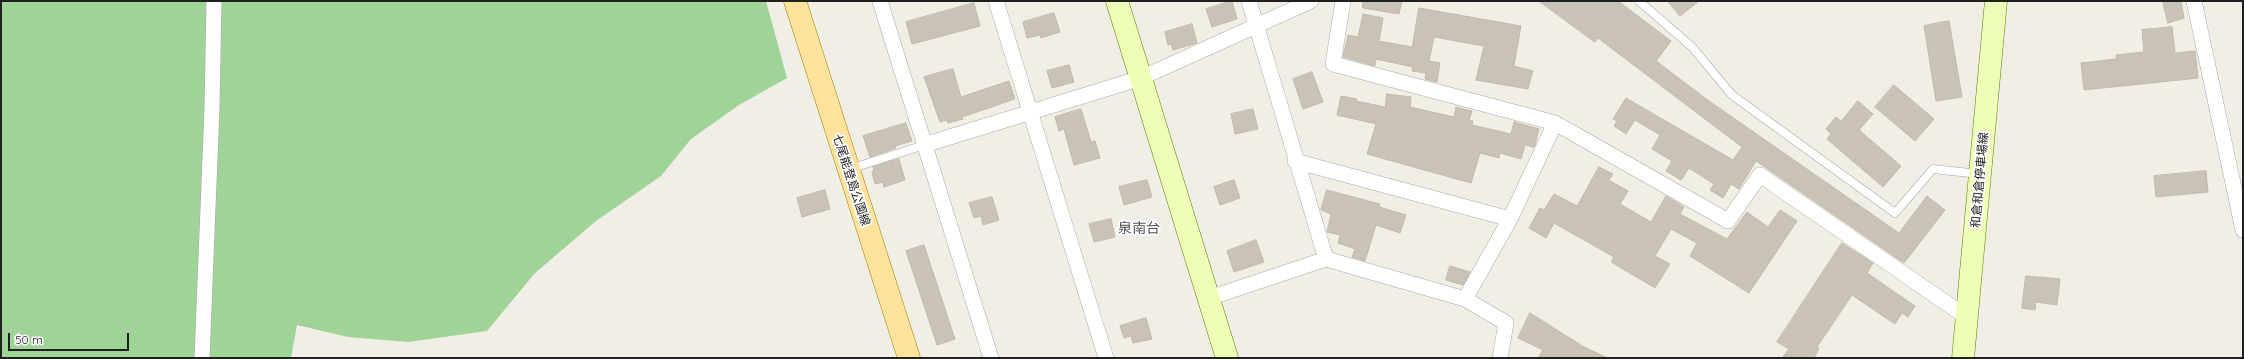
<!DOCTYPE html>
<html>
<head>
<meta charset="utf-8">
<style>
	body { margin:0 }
	#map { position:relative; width:2244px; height:359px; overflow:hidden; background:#f1efe5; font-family:Quicksand,sans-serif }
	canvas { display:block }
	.frame { position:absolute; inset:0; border:2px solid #202020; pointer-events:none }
	.scale { position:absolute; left:8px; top:333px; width:121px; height:18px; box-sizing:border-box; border:2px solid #202020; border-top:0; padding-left:5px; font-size:12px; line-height:14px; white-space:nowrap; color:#202020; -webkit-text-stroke:3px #fff; paint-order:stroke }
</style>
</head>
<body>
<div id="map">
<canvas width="2244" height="359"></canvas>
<div class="frame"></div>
<div class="scale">50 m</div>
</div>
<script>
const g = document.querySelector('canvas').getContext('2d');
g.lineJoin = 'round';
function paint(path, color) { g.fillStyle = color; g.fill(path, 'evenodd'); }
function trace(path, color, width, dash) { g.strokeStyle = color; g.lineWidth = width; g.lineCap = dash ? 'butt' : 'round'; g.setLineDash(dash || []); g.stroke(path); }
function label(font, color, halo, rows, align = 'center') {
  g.font = font + ' Quicksand,"Noto Sans JP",sans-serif'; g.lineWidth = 3.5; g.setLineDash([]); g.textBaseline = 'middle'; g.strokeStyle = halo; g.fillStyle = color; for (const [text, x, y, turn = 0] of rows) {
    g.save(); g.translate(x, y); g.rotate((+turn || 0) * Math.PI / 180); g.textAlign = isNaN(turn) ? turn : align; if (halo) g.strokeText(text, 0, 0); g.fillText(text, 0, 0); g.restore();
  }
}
const forest = new Path2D(`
	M1,1H766L787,78L739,105L691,139L661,176L596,221L535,273L487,331L408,342L348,337L297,325L291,358H1Z`);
const building = new Path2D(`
	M1232,1L1237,19L1212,27L1206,9Z
	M1363,1H1402L1399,14L1363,8Z
	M1539,1H1618L1671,41L1656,61L1709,101L1899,233L1927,196L1945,210L1904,263L1756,161L1739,189L1731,184L1723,198L1710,190L1714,184L1689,168L1681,180L1666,171L1672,161L1652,149L1660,135L1635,120L1626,134L1614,126L1617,121L1613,119L1626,98L1733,160L1742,147L1598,38L1595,42Z
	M1668,1H1699L1680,16Z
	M2163,1H2181L2184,18L2168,23Z
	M974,3L980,26L912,44L906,22Z
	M1419,8L1521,26L1514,66L1533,71L1528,89L1476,80L1484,46L1434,37L1429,61L1440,63L1437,82L1425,79L1426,73L1412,71L1413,67L1376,59L1375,66L1343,57L1348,35L1358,37L1363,14L1383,18L1379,41L1412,47Z
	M1054,13L1060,32L1041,38L1040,35L1027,38L1023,22Z
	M1949,21L1962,97L1936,101L1924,26Z
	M1192,24L1197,43L1173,50L1171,44L1168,45L1165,32Z
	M2172,27L2175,53L2195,51L2198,78L2084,90L2081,63L2116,59V55L2144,52L2142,30Z
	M1069,65L1074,82L1052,88L1047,71Z
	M953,69L961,97L1009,81L1015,99L962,117L963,119L948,123L947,120L940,122L924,77Z
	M1312,72L1323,102L1303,109L1293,79Z
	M1894,85L1934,119L1915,141L1875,107Z
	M1387,94L1411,97L1410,107L1454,117L1456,107L1472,111L1469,120L1473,121L1472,125L1511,134L1514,122L1539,129L1535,145L1534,147L1525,145L1521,159L1500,153L1499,158L1480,153L1471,183L1367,154L1376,124L1337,115L1341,96L1357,99L1356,101L1385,107Z
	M1858,101L1873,114L1859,130L1901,166L1883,187L1827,139L1831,134L1826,129L1836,117L1841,121Z
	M1081,109L1091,142L1095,141L1100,158L1074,165L1064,129L1059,131L1055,117Z
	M1253,109L1258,129L1235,134L1231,114Z
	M906,123L912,141L895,146L896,148L870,157L863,136Z
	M899,159L905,180L884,187L883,182L875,184L872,172L874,171L873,167Z
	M1599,167L1613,174L1609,180L1628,191L1620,204L1651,222L1666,196L1684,207L1680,214L1727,239L1747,212L1768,227L1780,210L1797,221L1749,293L1690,256L1697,243L1671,229L1655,256L1670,264L1655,288L1611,262L1614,257L1554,223L1546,238L1529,228L1540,208L1544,210L1554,194L1577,206Z
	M2206,171L2208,192L2156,197L2154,176Z
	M1147,180L1152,197L1124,205L1119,187Z
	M1234,180L1240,198L1220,205L1214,187Z
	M825,190L830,209L802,217L797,198Z
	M1327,190L1380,204L1379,207L1406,215L1400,233L1376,225L1365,261L1352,257L1355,249L1338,243L1340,235L1327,232L1331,214L1321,210Z
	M992,197L999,220L983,225L981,216L974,218L969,203Z
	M1111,219L1115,237L1094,242L1089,224Z
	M1256,240L1264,262L1234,272L1227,251Z
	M1842,243L1873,263L1867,273L1915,306L1908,317L1902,313L1895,324L1852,295L1817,347L1819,348L1814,358H1782L1789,349L1777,342Z
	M924,245L955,339L937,345L906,251Z
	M1450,266L1470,272L1463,285L1446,280Z
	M2026,276L2060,279L2057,305L2036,302L2035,310L2022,308Z
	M1530,313L1584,347L1608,358H1538L1543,350L1518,338Z
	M1146,318L1152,339L1133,343L1131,336L1124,338L1120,326Z`);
const lane = new Path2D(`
	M1639,1L1692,47L1732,95L1895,213L1933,169L1979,174
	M850,169L924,145`);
const street = new Path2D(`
	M880,1L991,358
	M996,1L1106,358
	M1249,1L1326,259
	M1343,1L1333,64L1555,123L1728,221L1760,175L1968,318
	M2194,1L2243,230
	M924,145L1141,78L1311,1
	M1295,161L1510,219
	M1209,298L1326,259L1465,299L1506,323L1500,358
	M1465,299L1510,219L1555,123
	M202,358L212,108L214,1`);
const secondary = new Path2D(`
	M1117,1L1227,358
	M1963,358L1996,1`);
const primary = new Path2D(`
	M795,1L909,358`);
const streetNames = [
	["七尾能登島公園線",851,180,72],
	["和倉和倉停車場線",1980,180,-85]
];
const quarterNames = [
	["泉南台",1139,229]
];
paint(forest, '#a0d397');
paint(building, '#c9c2b8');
trace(building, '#c4b8a6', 1);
trace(lane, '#a7a7a7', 9);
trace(street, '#a7a7a7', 16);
trace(secondary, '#5c7d00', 23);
trace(primary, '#9b8000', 23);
trace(lane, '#fff', 8);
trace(street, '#fff', 15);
trace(secondary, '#effeb6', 22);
trace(primary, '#ffe39c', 22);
label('12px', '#202020', '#fff', streetNames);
label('14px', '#535353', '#fff', quarterNames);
</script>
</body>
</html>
